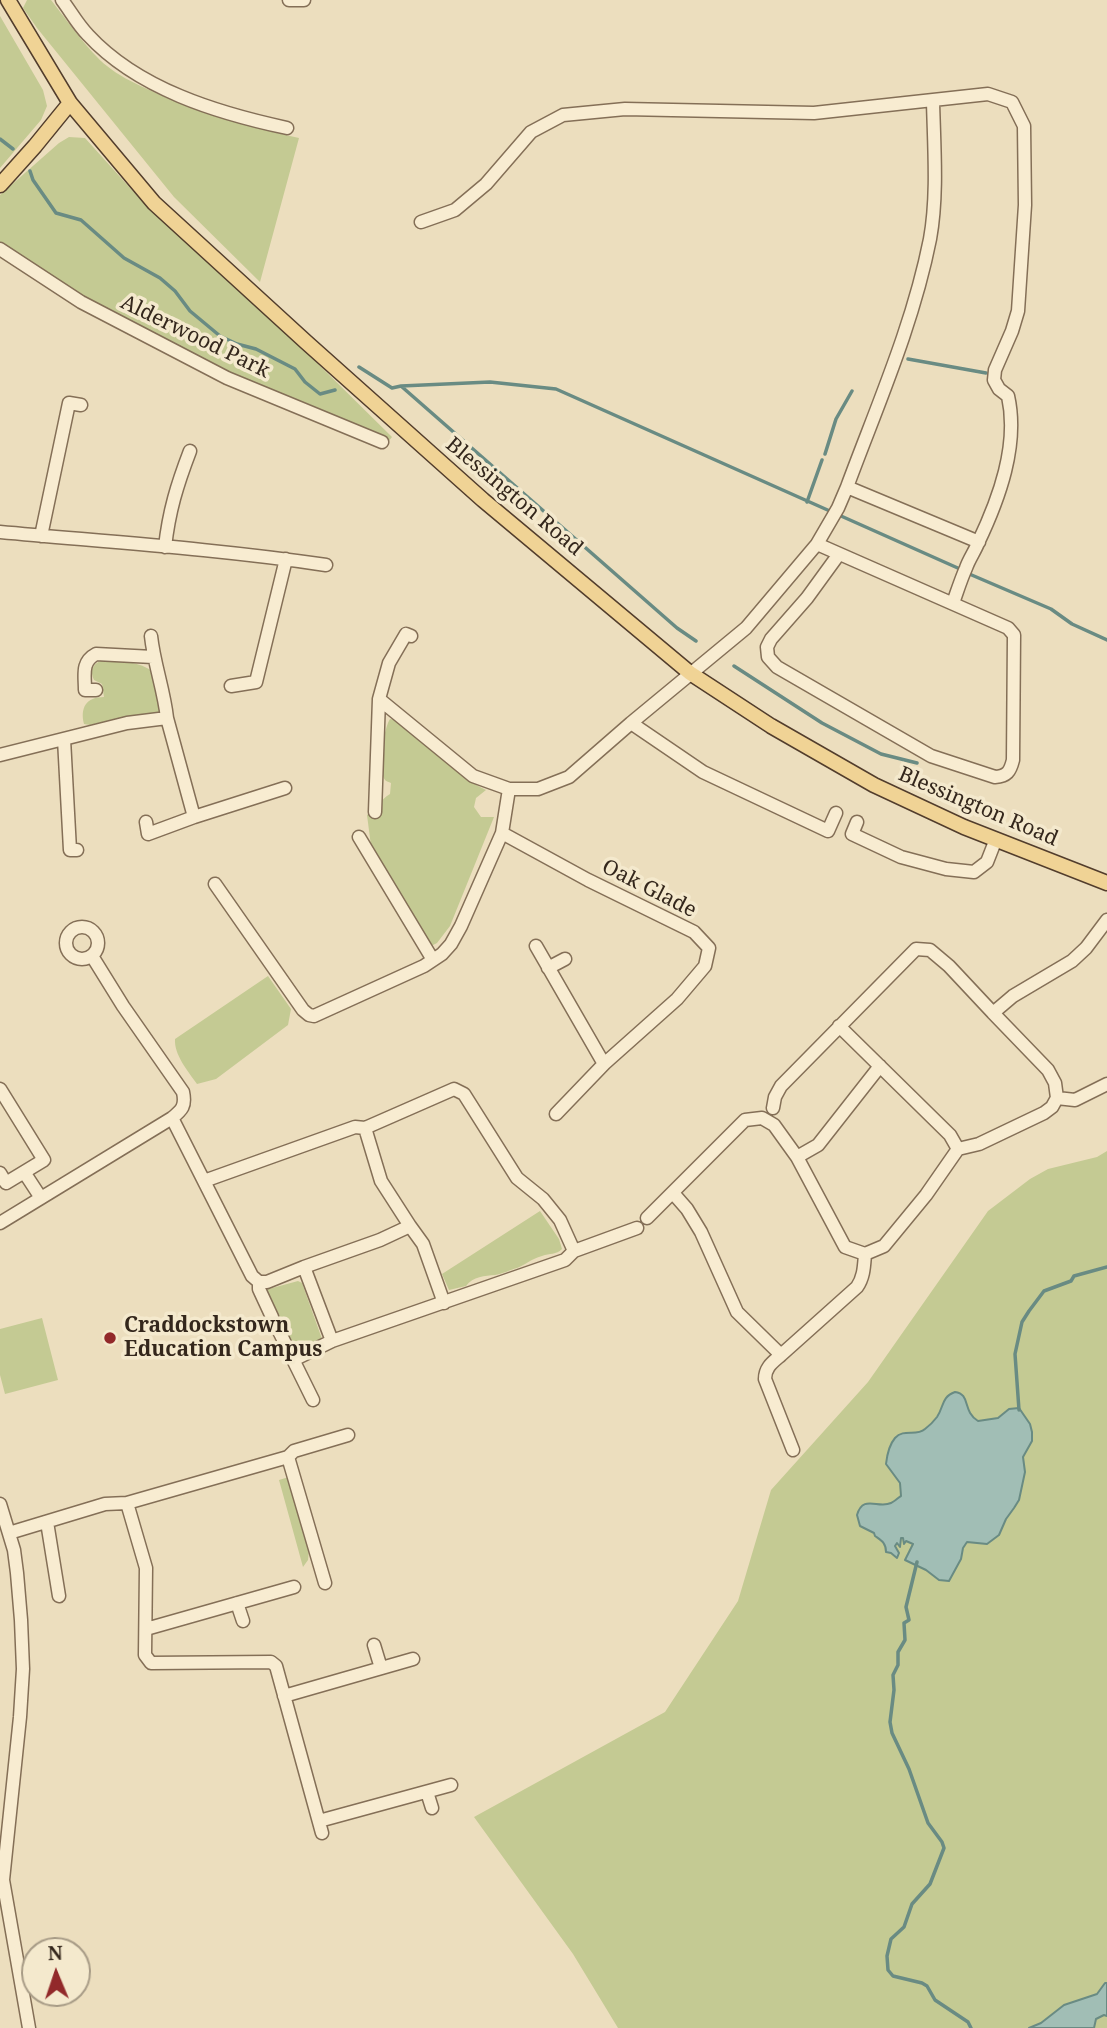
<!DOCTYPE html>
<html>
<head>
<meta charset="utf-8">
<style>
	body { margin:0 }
	#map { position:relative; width:1107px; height:2028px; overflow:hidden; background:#ecdebe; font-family:"Noto Serif",serif }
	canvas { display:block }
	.north { position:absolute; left:21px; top:1937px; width:70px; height:70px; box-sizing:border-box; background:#f4e9cd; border:2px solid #a79b86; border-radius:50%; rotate:358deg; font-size:19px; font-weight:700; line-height:28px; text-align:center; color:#34271c }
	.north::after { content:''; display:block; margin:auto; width:24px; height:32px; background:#92292a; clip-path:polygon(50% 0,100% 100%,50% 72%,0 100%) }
</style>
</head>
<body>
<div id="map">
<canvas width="1107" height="2028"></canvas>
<div class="north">N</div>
</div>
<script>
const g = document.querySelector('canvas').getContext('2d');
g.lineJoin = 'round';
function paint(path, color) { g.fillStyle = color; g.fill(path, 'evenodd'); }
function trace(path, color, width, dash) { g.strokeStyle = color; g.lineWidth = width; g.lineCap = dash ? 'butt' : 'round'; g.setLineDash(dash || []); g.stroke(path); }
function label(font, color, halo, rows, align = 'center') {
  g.font = font + ' "Noto Serif",serif'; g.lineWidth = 7; g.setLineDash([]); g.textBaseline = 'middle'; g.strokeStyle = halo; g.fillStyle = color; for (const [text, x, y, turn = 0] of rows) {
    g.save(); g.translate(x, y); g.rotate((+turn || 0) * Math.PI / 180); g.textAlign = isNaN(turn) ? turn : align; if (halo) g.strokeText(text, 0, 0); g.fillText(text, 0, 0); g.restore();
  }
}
const green = new Path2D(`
	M27,0H51C66,19 89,52 107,66C118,75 132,82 145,88C194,112 245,126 299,138L260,282L174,197L37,28L23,8Z
	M0,16L43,90L47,106L41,120L0,168Z
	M69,137L85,138L150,210L305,351L392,437L388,442L228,375L82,299L0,242V195L59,143Z
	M101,661C119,662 140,660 154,673L161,710L156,716L123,717L90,725L84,724C80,708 86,697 104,697L102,684L94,680C90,672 92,664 101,661Z
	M390,719C415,721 444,760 463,776C470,782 478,786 486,790L476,798L474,807L481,817H494L450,926L437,943L431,946L371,846L367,815C378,808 380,800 390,794L391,783C386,781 385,781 383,776C378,765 384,728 390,719Z
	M268,976L291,1009L288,1025L216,1079L197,1084C188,1071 174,1055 175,1039Z
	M1107,1151V2028H618L573,1954L474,1817L665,1712L738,1601L771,1490L868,1382L988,1211L1030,1179L1048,1169L1097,1157Z
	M540,1211L559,1239L562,1249C556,1255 550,1253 542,1256C531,1259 525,1265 517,1268C510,1270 502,1274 495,1275C485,1276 473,1276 466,1286L449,1290L442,1274Z
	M298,1281L302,1283L322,1339L320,1342L299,1349L293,1346L265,1290Z
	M42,1318L58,1380L5,1394L0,1375V1329Z
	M289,1477L309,1550L308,1560L303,1567L279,1480Z`);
const water = new Path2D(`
	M955,1392C971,1394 962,1411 978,1421L998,1418L1009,1409L1019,1408L1030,1424L1032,1432V1441L1023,1457L1025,1472L1019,1500L1014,1508L1006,1519L999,1535L987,1544L967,1542L963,1548L961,1559L949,1581L939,1580L926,1570L905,1560L913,1544L906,1541L904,1544L903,1538H901L900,1547L897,1543L895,1546L899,1553L897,1558L891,1553L886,1552C886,1543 882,1541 875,1536L874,1533L860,1526L857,1515C863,1494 878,1509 891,1503C894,1502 899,1497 901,1496L900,1483L886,1464C887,1455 889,1445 895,1438C904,1428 916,1437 925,1429C929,1426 934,1421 937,1417C944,1407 941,1397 955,1392Z
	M1105,1983H1107V2016L1104,2015L1096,2019L1094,2028H1029L1041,2023L1064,2005L1097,1994Z`);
const stream = new Path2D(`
	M0,139L13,149
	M30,171L33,180L56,213L81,220L124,258L160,278L175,291L190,311L220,336L237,344L256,349L295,369L305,382L320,394L335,390
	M908,359L986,373
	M359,367L392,388L401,386L677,628L696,641
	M401,386L490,382L556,389L960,569
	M825,454L836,419L852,391
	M807,502L822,460
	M967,573L1051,609L1072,624L1107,640
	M734,666L822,723L881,754L917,763
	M1019,1410L1015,1354L1022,1322L1029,1311L1044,1291L1071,1281L1074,1276L1107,1267
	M917,1562L906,1607L909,1620L904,1623L905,1640L898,1652V1665L893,1675L894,1690L890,1722L892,1733L909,1769L928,1823L942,1842L944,1848L930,1884L912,1904L904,1927L891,1939L887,1956L888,1970L893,1976L922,1983L927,1986L935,2000L968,2022L971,2028`);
const minor = new Path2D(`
	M62,0C71,12 78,25 88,35C138,89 217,113 287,128
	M289,0H304
	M933,101C934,146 938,195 930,239C913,325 877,406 847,487L979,542
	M421,222L455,210L486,184L531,132L563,115L625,109L814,113L988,94L1012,102L1024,126L1025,205L1018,311L1012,331L995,370L994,380L999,389L1008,396C1019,445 999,499 978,543C975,551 969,559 966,568C961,579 957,592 953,603
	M0,249L81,302L227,378L382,442
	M0,532C109,542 218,549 326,565
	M41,536L69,403L81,405
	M817,544L1008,628L1014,635L1013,760C1010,772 1007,776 995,777L931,756L777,667L768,657L767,647L771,639L807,598L839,554
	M165,547C169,511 177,485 190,451
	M151,636C154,664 164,690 167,718L194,817
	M411,636L406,634L389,663L379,699L473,776L509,789H538L569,777L631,723L746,628L817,544L838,508L847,487
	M231,686L256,682L286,559
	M96,690H85C85,675 81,662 96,654L153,657
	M631,723L703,772L828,831L836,813
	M64,739L70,850H77
	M0,755L127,723L167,718
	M375,812L379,699
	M146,822L148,834L194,817L285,788
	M857,822L852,834L901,857L946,869L974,872L987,862L996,839
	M502,833L588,880L694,932L709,948L705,966L677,999L604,1064L556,1114
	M359,837L433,960
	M215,884L303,1010L309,1015L314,1016L424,966L442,954L451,944L461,926L502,833L509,789
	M1107,920L1086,948L1072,961L1013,996L993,1013L1048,1070L1055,1083L1057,1098L1075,1100L1107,1084
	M66 943a16 16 0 1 1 32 0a16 16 0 1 1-32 0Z
	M536,946L604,1064
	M548,968L565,959
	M839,1026L950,1135L958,1149
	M0,1089L44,1160L6,1183L0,1173
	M773,1108L775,1097L781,1086L916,949L930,950L949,966L993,1013
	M172,1118L252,1276L259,1282V1289L272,1317
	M365,1128L381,1181L410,1226
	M797,1157L818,1145L880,1066
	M24,1172L41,1198
	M204,1181L355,1127L365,1128L454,1089L464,1094L517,1178L543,1199L560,1220L574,1251L565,1260L332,1341L304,1267L267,1282H259
	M673,1193L687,1209L701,1232L737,1312L781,1355C773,1362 765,1367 765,1379L793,1450
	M647,1218L745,1120L762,1118L774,1125L797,1157L845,1247L865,1254
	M0,1223L172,1118C182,1110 186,1106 183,1092L123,1006L92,956
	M574,1251L637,1228
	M304,1267L380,1240L410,1226L423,1244L444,1303
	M275,1323L313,1400
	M781,1355L857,1287C864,1277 864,1266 865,1254L884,1246L926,1195L958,1149L979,1144L1044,1113L1052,1107L1057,1098
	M293,1360L332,1341
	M288,1457L325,1583
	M127,1503L146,1568L145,1655L151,1663L271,1662L276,1666L322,1833
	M0,1504L14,1550L17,1573L21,1620L23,1669L20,1717L3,1880L29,2028
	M47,1522L59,1596
	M9,1533L105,1504L127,1503L288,1457L294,1451L348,1435
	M237,1603L243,1621
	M146,1629L294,1587
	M374,1645L381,1668
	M284,1696L413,1659
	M427,1792L432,1808
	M319,1821L451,1785`);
const major = new Path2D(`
	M8,0L70,103L154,203L306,342L483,500L690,673L771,726L874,785L964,827L1107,883
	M0,185L35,146L70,103`);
const markers = [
	[110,1338,7,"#92292a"]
];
const streetNames = [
	["Alderwood Park",195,337,26],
	["Blessington Road",514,497,40],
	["Blessington Road",978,807,23],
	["Oak Glade",649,889,27]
];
const poiNames = [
	["Craddockstown",124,1326],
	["Education Campus",124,1350]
];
paint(green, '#c4ca93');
paint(water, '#a1beb5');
trace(water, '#698b83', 2);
trace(stream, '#698b83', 3.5);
trace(minor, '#846f57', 15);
trace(major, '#523d2c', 17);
trace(minor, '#f8ecd1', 12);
trace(major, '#f0d395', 14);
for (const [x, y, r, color] of markers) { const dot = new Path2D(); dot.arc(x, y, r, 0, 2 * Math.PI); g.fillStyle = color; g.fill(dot); trace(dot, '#f4e9cd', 2.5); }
label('21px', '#34271c', '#f4e9cd', streetNames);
label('bold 21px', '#34271c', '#f4e9cd', poiNames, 'left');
</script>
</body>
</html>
